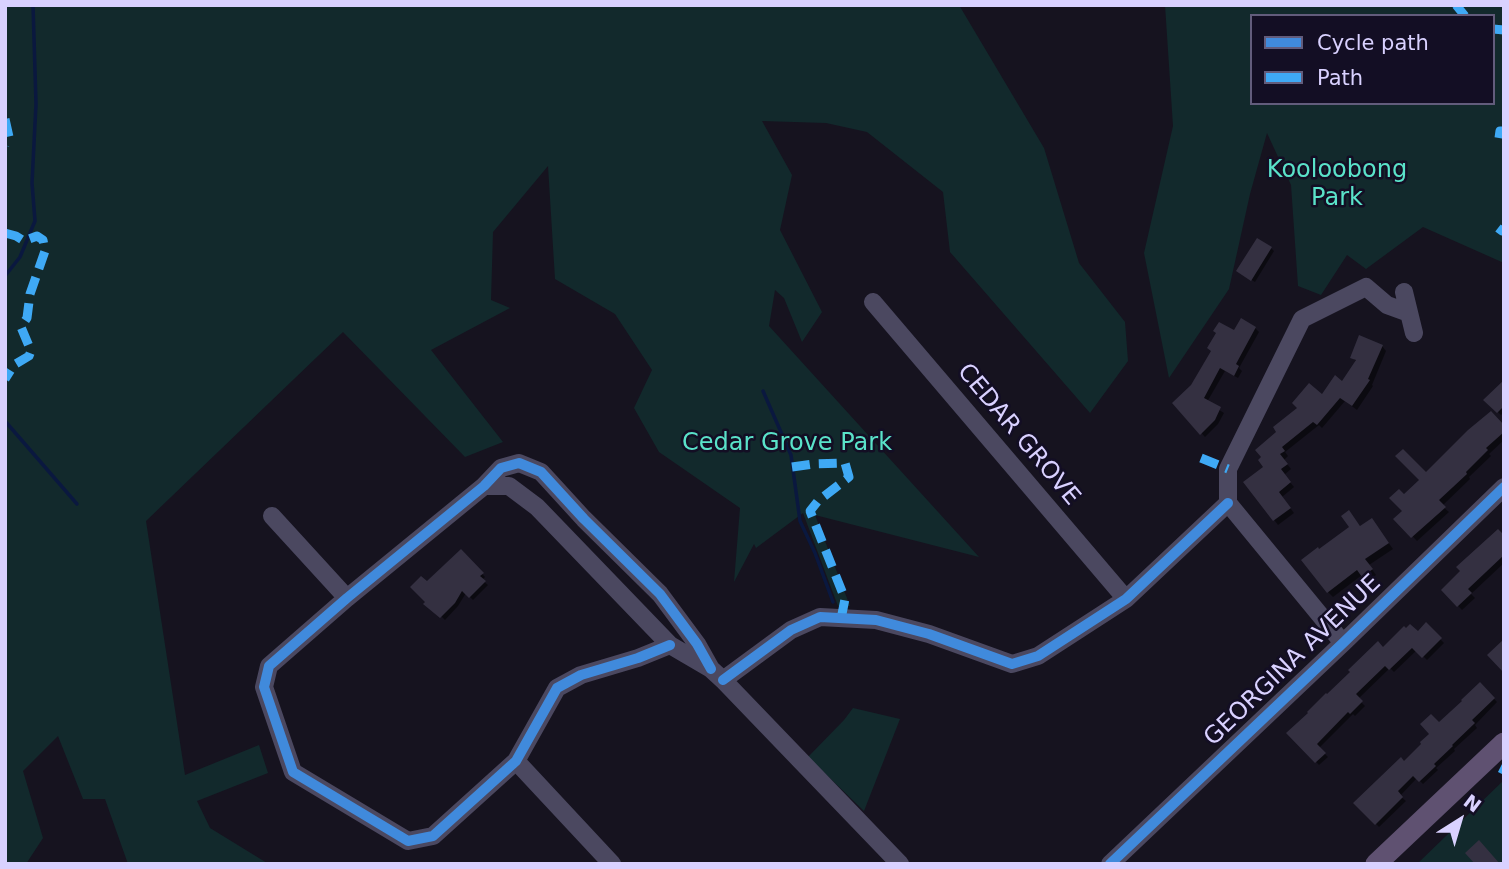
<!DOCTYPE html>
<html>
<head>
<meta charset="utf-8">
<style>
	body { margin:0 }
	#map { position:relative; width:1509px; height:869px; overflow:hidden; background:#16131f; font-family:"DejaVu Sans",sans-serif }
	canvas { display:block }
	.frame { position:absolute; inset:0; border:7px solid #d9d1ff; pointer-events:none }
	.legend { position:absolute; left:1250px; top:14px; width:245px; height:91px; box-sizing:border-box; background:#130e24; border:2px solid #625c7c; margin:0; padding:9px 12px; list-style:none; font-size:21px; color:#d9d1ff }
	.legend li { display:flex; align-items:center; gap:14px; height:35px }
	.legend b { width:35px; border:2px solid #625c7c }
	.north { position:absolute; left:1425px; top:785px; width:70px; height:70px; -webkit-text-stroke:5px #130e24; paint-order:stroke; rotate:37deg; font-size:19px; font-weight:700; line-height:28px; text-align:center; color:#d9d1ff }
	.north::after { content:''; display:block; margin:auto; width:24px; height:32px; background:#d9d1ff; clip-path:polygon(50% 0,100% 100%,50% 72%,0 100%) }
</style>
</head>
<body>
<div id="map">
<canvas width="1509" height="869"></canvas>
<div class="frame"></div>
<ul class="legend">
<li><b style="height:9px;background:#408adc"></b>Cycle path</li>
<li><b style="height:9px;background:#3fa9f5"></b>Path</li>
</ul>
<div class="north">N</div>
</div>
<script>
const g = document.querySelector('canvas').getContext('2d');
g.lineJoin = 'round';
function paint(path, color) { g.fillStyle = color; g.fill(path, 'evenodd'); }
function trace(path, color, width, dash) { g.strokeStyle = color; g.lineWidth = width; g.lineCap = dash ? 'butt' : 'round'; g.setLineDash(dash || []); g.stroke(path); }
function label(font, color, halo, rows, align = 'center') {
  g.font = font + ' "DejaVu Sans",sans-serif'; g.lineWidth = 5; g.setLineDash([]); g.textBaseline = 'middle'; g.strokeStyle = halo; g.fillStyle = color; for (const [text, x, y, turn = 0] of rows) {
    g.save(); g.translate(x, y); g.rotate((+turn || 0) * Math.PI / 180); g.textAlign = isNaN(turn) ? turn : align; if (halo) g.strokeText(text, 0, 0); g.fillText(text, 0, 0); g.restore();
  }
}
const green = new Path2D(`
	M5,5H959L1044,148L1079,263L1125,322L1128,361L1090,413L950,252L943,192L867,132L826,123L762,121L792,175L780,230L822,312L802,342L784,298L775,290L769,326L979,557L815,515L850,606H838L803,513L756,548L754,544L734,582L740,508L659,452L634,408L652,370L615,314L555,279L548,166L493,232L491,300L510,308L431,350L503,442L465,457L343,332L146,521L185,775L259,745L268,773L197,801L210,828L267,863L128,864L105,799H83L58,736L23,771L43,838L26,864H5Z
	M1165,5H1504V263L1423,227L1366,269L1347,255L1321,295L1298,286L1291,185L1267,133L1250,194L1229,289L1169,378L1144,253L1173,126ZM1252,16H1493V103H1252Z
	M853,708L900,719L864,811L808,757L844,720Z
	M1504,780V864H1417Z`);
const shadow = new Path2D(`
	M1271,248L1274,251L1255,282L1242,274Z
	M1255,328L1259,332L1239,368L1242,371L1238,378L1225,371L1207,402L1224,413L1218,424L1205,437L1174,403L1193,386L1235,333Z
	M1382,346L1386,351L1372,385L1373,386L1357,410L1345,401L1322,428L1319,425L1285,452L1288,456L1284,460L1291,469L1284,475L1294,487L1282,497L1294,513L1278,525L1245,482L1265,467L1322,397L1343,383L1357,362L1352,357Z
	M1504,386V412L1501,415L1486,400Z
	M1504,427V440L1489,454L1491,456L1469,477L1470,479L1442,506L1449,512L1417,541L1396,519L1404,512V497L1426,474Z
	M1349,512L1361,527L1372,520L1393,549L1369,565L1376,575L1368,581L1362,575L1333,597L1328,592L1320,552L1351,527Z
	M1504,532V563L1471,594L1475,598L1462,610L1443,590Z
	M461,551L485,577L482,580L488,585L473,600L466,593L458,606L445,620L439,614L427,584Z
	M1426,625L1444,643L1427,660L1417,650L1394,672L1390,668L1358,699L1365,706L1355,716L1353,714L1319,748L1328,757L1319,765L1289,733L1383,649L1418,634Z
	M1480,684L1497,702L1475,725L1477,728L1454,749L1455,751L1436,768L1438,770L1423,784L1417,778L1400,796L1406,801L1379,827L1356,803L1404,763L1439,725Z`);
const stream = new Path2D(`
	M5,276L20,257L35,221L32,183L36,104L33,5
	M763,391L791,455L800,521L815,553L833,602
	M5,421L77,504`);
const building = new Path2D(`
	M1257,238L1272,247L1251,281L1236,271Z
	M1241,318L1256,327L1236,364L1239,366L1234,376L1220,368L1204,398L1221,407L1215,420L1200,435L1172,403L1191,385L1211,351L1207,348L1216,333L1213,331L1219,322L1234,330Z
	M1359,335L1383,345L1368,379L1370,380L1352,406L1340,398L1317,425L1313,422L1282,447L1285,451L1280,454L1288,464L1281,469L1291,482L1279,492L1291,508L1273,521L1243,482L1263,467L1258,460L1261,457L1255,450L1276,432L1273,427L1297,408L1292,403L1309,383L1322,394L1335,375L1342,381L1356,360L1350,358Z
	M1504,380V406L1497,413L1483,400Z
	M1491,411L1504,425V432L1486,448L1488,450L1466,472L1467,474L1439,500L1446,507L1411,538L1393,519L1402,511L1389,498L1399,489L1404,494L1419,480L1395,456L1403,449L1426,472L1468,430Z
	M1349,510L1360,526L1372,518L1389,543L1365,559L1373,569L1362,577L1357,570L1327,593L1301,560L1318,547L1319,549L1349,527L1341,516Z
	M1498,529L1504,535V555L1468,589L1472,593L1457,607L1441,590L1460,571L1456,567Z
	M461,549L484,573L480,576L486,581L469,598L462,591L455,603L440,618L423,604L425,602L410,587L421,576L427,581Z
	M1426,622L1442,638L1422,658L1412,648L1389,670L1385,666L1356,694L1363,701L1350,714L1348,712L1317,744L1326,753L1315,763L1286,733L1308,713L1307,712L1326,693L1327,694L1350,672L1348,670L1378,641L1383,647L1404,626L1406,628L1410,624L1418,631Z
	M1504,639V673L1487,655Z
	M1480,682L1495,698L1472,720L1475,723L1452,745L1453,746L1434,764L1436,766L1419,782L1413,776L1398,791L1403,797L1375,825L1353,803L1401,757L1404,761L1421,744L1420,742L1429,734L1420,724L1431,714L1439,722L1462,701L1461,700Z
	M1479,840L1500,864H1475L1465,853Z`);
const minor = new Path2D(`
	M1404,292L1414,333
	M873,302L1126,599
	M484,486H509L537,507L670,645L711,669L723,680L900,864
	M272,516L347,598
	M1343,643L1228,503V469L1302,319L1366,287L1387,305L1409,313
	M670,645L638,658L581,675L557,688L516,761L433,836L408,841L293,772L264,687L269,666L347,598L484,486L501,468L519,463L541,472L584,519L660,594L697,644L711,669
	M723,680L791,630L820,617L876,620L929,634L1012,664L1038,656L1126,599L1228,503
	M516,761L612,864
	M1110,864L1343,643L1504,487`);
const major = new Path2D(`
	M1376,864L1504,743`);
const quiet = new Path2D(`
	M1456,5L1465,16
	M1493,29L1504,30
	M5,119L9,137L5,145
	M1499,138L1500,131H1504
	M1498,228L1502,231L1504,230
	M5,233L16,236L24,241L37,236L43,240L45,251L30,294L27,318L21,327L31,351L29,356L14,365L5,379
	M1201,458L1228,469
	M792,467L813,464L845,463L849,477L818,501L810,511L845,599L841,619
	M1500,768L1504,770`);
const cycleway = new Path2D(`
	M670,645L638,658L581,675L557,688L516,761L433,836L408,841L293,772L264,687L269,666L347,598L484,486L501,468L519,463L541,472L584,519L660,594L697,644L711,669
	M723,680L791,630L820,617L876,620L929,634L1012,664L1038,656L1126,599L1228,503
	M1110,864L1343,643L1504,487`);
const parkNames = [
	["Kooloobong",1337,171],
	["Park",1337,199],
	["Cedar Grove Park",787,444]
];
const streetNames = [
	["CEDAR GROVE",1018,435,50],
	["GEORGINA AVENUE",1293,661,-44]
];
paint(green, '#12292c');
paint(shadow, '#0007');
trace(stream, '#0a183f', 3.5);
paint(building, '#343041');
trace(minor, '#4b4860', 18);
trace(major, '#5f5171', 21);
trace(quiet, '#3fa9f5', 9, [18, 9]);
trace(cycleway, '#408adc', 10);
label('24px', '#5ae2c9', '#130e24', parkNames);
label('24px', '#d9d1ff', '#130e24', streetNames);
</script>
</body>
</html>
